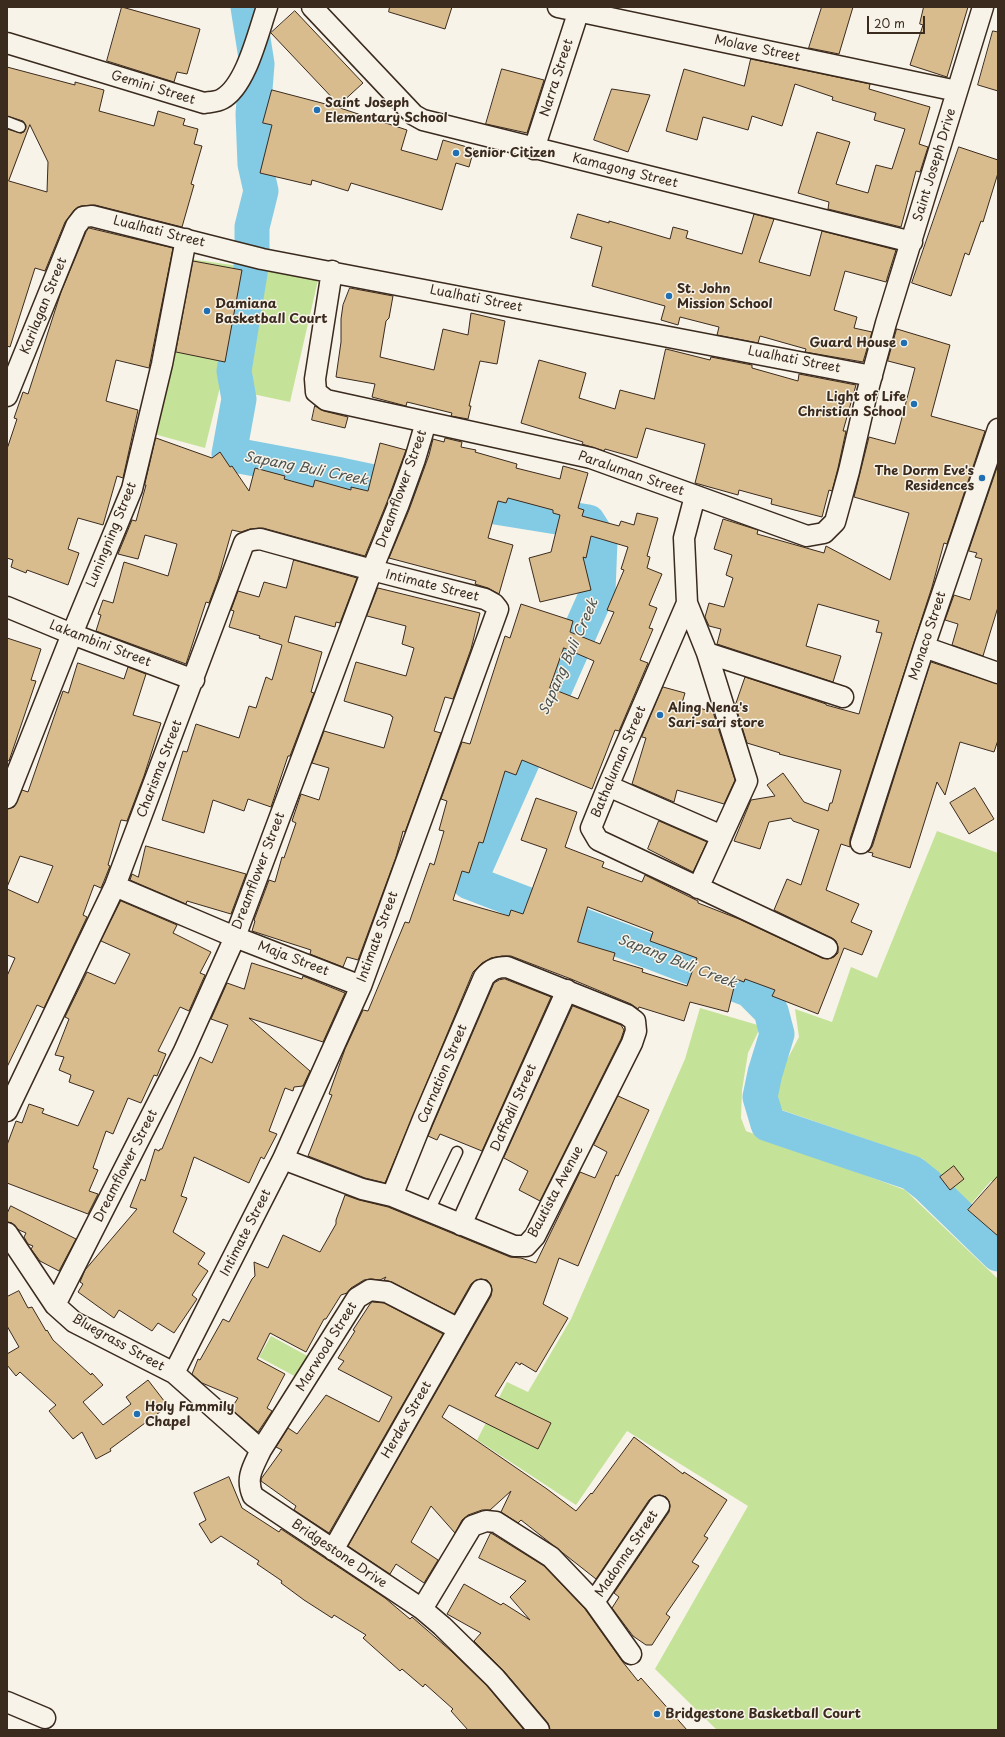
<!DOCTYPE html>
<html>
<head>
<meta charset="utf-8">
<style>
	body { margin:0 }
	#map { position:relative; width:1005px; height:1737px; overflow:hidden; background:#f7f3e8; font-family:"Playpen Sans",sans-serif }
	canvas { display:block }
	.frame { position:absolute; inset:0; border:8px solid #3b2a1e; pointer-events:none }
	.scale { position:absolute; left:867px; top:16px; width:58px; height:18px; box-sizing:border-box; border:2px solid #3b2a1e; border-top:0; padding-left:5px; font-size:12px; line-height:14px; white-space:nowrap; color:#3b2a1e; -webkit-text-stroke:3px #f7f3e8; paint-order:stroke }
</style>
</head>
<body>
<div id="map">
<canvas width="1005" height="1737"></canvas>
<div class="frame"></div>
<div class="scale">20 m</div>
</div>
<script>
const g = document.querySelector('canvas').getContext('2d');
g.lineJoin = 'round';
function paint(path, color) { g.fillStyle = color; g.fill(path, 'evenodd'); }
function trace(path, color, width, dash) { g.strokeStyle = color; g.lineWidth = width; g.lineCap = dash ? 'butt' : 'round'; g.setLineDash(dash || []); g.stroke(path); }
function label(font, color, halo, rows, align = 'center') {
  g.font = font + ' "Playpen Sans",sans-serif'; g.lineWidth = 3; g.setLineDash([]); g.textBaseline = 'middle'; g.strokeStyle = halo; g.fillStyle = color; for (const [text, x, y, turn = 0] of rows) {
    g.save(); g.translate(x, y); g.rotate((+turn || 0) * Math.PI / 180); g.textAlign = isNaN(turn) ? turn : align; if (halo) g.strokeText(text, 0, 0); g.fillText(text, 0, 0); g.restore();
  }
}
const green = new Path2D(`
	M190,259L260,269L318,280L290,402L220,387L205,448L154,434Z
	M937,831L998,853V1183L991,1181L965,1211L923,1159L779,1109L777,1079L799,1037L795,1009L832,1022L851,967L877,978Z
	M700,1008L761,1026L748,1053L742,1090L741,1118L746,1131L905,1190L998,1279V1730H717L655,1669L748,1506L627,1431L576,1505L477,1440L507,1382L528,1392L571,1319L685,1059Z
	M271,1336L311,1358L300,1379L259,1357Z`);
const river = new Path2D(`
	M248,7L257,64L253,114L255,164L261,191L252,227V261L234,371L239,399L229,454L341,475L483,505L588,522L600,541L598,591L469,882L750,990L771,1011L777,1034L765,1073L760,1097L768,1124L912,1173L927,1185L998,1254`);
const building = new Path2D(`
	M122,7L200,29L187,74L177,72L174,82L107,61Z
	M390,7H452L445,29L389,12Z
	M822,7H853L839,54L809,48Z
	M924,7H968L947,77L910,65L923,25L920,24Z
	M295,11L363,83L339,105L271,33Z
	M993,31L998,32V91L978,85Z
	M751,59L870,84L869,89L930,107L919,144L928,147L920,172L916,171L901,227L828,209L829,202L798,193L817,132L850,142L836,184L868,193L876,165L892,169L905,129L874,120L876,113L832,100L833,97L795,84L782,126L752,116L748,130L703,117L697,140L666,131L684,69L744,86Z
	M7,67L75,85V82L104,90L99,111L154,126L158,111L185,119L183,125L198,129L194,144L202,146L191,184L194,185L182,227L95,205L81,206L74,210L65,222L45,271L35,268L10,347L7,346V129L21,133L24,132L26,126L23,121L7,116ZM30,125L48,162L47,192L9,181Z
	M502,69L544,80L527,133L486,124Z
	M612,89L650,95L628,152L594,140Z
	M272,90L337,107L407,130L401,150L437,160L443,140L474,149L469,167L456,163L442,210L351,183L348,191L312,180L311,185L260,173L272,125L263,123Z
	M959,147L998,160V173L983,222L981,221L969,255L965,253L951,296L912,283Z
	M578,214L609,223V221L670,239L673,227L688,231L686,238L742,254L754,214L774,219L759,262L810,276L822,231L896,250L886,282L845,271L834,310L857,317L854,328L872,332L863,362L805,352L806,349L760,336L758,343L717,335L719,327L680,317L678,325L661,320L665,306L592,286L602,247L571,238Z
	M89,228L173,248L149,368L116,360L106,401L138,410L123,478L117,476L103,525L78,518L68,549L79,553L68,585L27,570L26,573L11,567L13,560L7,558V449L17,419L14,418L23,392L28,394L61,292L86,232Z
	M193,261L242,270L225,362L176,352Z
	M350,288L393,296L389,318L386,321L380,357L434,370L443,329L468,335L471,313L505,321L497,364L480,361L469,406H471L468,419L451,416L452,413L407,402L406,406L372,397L375,384L336,377L341,342V319L343,305Z
	M897,329L950,345L931,416L985,431L947,544L944,543L932,587L850,839V847L841,844L826,890L859,904L851,922L872,931L862,955L844,948L818,1014L772,996L775,990L745,979L744,982L736,979L728,1012L690,1002L684,1021L639,1007L638,1009L631,1004L571,979L511,956H502L491,958L482,963L473,972L385,1183L365,1178L308,1156L332,1095L329,1094L345,1049L363,1010L368,1011L405,922L409,923L430,863L434,865L444,831L439,830L447,801L441,799L462,742L470,744L505,636L510,638L521,604L573,621L570,632L600,644L614,612L607,610L624,570L621,569L628,547L591,536L586,558L583,557L591,590L540,602L529,558L551,552L560,515L553,513V510L508,498L506,503L498,501L488,538L513,545L499,594L488,588L475,584L476,581L389,558L409,510L429,455L433,439L444,442L445,438L462,442L461,447L476,450L475,452L517,464L516,468L560,479L563,466L588,473L578,508L584,510L582,516L619,526L621,521L634,525L637,513L658,518L647,556L650,557L647,568L662,574L649,605L657,608L649,628L653,629L640,660L648,663L619,731L615,730L592,789L522,760L516,775L505,771L483,843L479,842L469,873L462,871L453,900L509,916L511,910L523,914L547,849L521,840L536,798L577,812L565,847L604,862L602,867L642,882L645,875L698,901V903L739,919L822,958L828,959L834,957L838,953V947L836,941L832,938L774,910L787,879L801,885L819,830L793,821L791,818L769,822L760,849L734,841L751,800L775,796L767,785L783,773L804,802L828,811L830,803H832L841,770L779,754L780,753L747,743L735,704L736,703L745,677L826,704V705L859,714L882,633L876,632L879,621L818,604L806,646L841,656L833,682L717,644L721,629L709,626L705,617L709,603L724,607L733,578L726,575L732,555L714,549L723,519L758,530L757,534L824,553L826,546L890,580L909,513L854,497L869,437L895,444L915,368L888,361ZM564,648L594,661L578,699L550,688ZM588,907L653,932L650,941L697,958L687,986L642,972L643,969L613,960L615,953L578,942Z
	M666,349L710,360L711,357L752,365V368L798,381L799,374L856,385L843,431H846L838,468L832,491L829,490L822,517L771,504L772,499L739,490L738,495L695,483L705,444L646,428L637,458L605,449L604,451L582,444L583,442L521,423L539,360L586,373L579,398L615,409L620,390L654,399Z
	M315,406L324,411L348,417L345,428L312,420Z
	M156,438L212,458L220,452L230,467L232,466L249,491L255,468L285,476L284,479L313,487L315,480L351,490V487L368,491L380,443L406,450L387,502L365,556L263,528L250,529L241,532L232,530L218,579L209,603L206,602L186,664L96,631L101,615L98,614L103,600L113,603L124,562L168,576L177,544L145,535L138,559L118,554L132,520L136,521L146,485H145Z
	M998,465V607L983,656L952,645L958,624L945,620L954,595L970,600L982,559L975,557L977,553L969,551Z
	M294,560L357,578L340,623L336,622L335,627L295,616L288,642L322,652L311,692L314,693L290,756H288L271,807L248,799L244,811L213,800L204,833L162,820L183,751L187,752L196,724L239,738L249,706L256,708L266,677L272,680L282,645L259,638L260,636L229,627L234,611L231,610L238,591L259,597L264,582L286,588Z
	M378,588L480,613L471,649L453,699L445,697L434,731L441,733L405,832L403,831L396,857L358,960L347,957L343,967L310,954L311,950L252,931L255,921L254,920L269,880L275,882L282,857L284,858L296,823L292,821L301,794L319,800L329,768L312,763L324,731L384,748L393,717L391,716V715L344,701L356,662L406,676L414,648L402,644L406,626L367,616Z
	M7,638L41,649L31,680L36,681L9,761L7,760Z
	M931,662L998,684V740L994,752L960,742L945,795L937,782L910,868L872,856L873,853L868,852L872,847Z
	M78,663L124,679L128,667L146,674L133,715L161,723L144,776L127,821L121,820L108,865L110,866L104,881L101,888L94,885L83,915L87,917L44,1008L37,1005L7,1067V976L15,958L7,955V889L38,903L53,866L20,856L7,887V809L14,807L22,790L28,792L63,691L68,693Z
	M663,687L685,693L682,703L713,712L735,780L724,804L677,790L674,802L632,784L646,738L642,737Z
	M975,788L994,819L969,834L950,803Z
	M659,821L707,842L693,872L648,849Z
	M146,846L246,874L231,914L187,901L186,904L130,880L132,874L138,877Z
	M121,901L177,925L173,933L211,952L200,973L205,975L189,1011L180,1007L158,1051L166,1054L157,1076L154,1075L141,1103L128,1098L113,1134L106,1131L93,1168L98,1170L89,1191L98,1194L88,1214L7,1183V1145L16,1121L22,1123L29,1104L44,1109L42,1113L78,1126L94,1091L69,1082L71,1075L59,1070L64,1057L55,1055L69,1019L65,1017L87,972L115,984L130,954L101,941Z
	M252,963L302,979L303,976L345,993L323,1042L249,1018L310,1071L303,1086L294,1087L293,1091L285,1088L269,1131L277,1134L264,1159L261,1157L249,1183L194,1157L181,1196L187,1198L173,1232L205,1253L198,1264L208,1271L192,1295L197,1299L174,1333L158,1323L152,1331L119,1310L114,1318L78,1292L83,1284L80,1282L85,1270L137,1209L130,1207L141,1179L145,1181L155,1149L159,1151L160,1149H162L200,1057L212,1063L228,1025L211,1019L227,983L244,989Z
	M505,979L551,997L482,1151L440,1134L437,1140L428,1136L494,983L499,980Z
	M573,1006L621,1025L624,1030L621,1039L540,1201L519,1190L528,1171L504,1158Z
	M618,1096L649,1110L618,1176L616,1175L578,1266L559,1258L543,1304L568,1318L536,1372L521,1363L520,1365L516,1362L495,1396L551,1423L538,1449L449,1405L442,1417L547,1489L576,1511L591,1493L592,1494L634,1437L683,1474L684,1472L727,1500L704,1536L708,1538L692,1562L699,1566L666,1614L670,1617L652,1645H646L633,1636L612,1608L619,1597L614,1593L669,1512L670,1506L669,1501L666,1497L660,1495L654,1496L649,1500L596,1579L521,1520L518,1523L501,1512L511,1491L490,1510H482L468,1515L462,1520L455,1533L431,1506L411,1542L438,1560L424,1583L396,1564L390,1574L348,1546L491,1296L492,1290L491,1285L487,1280L481,1279L476,1280L471,1284L454,1314L392,1282L384,1280L386,1277L380,1280L371,1279L364,1280L351,1288L347,1293L341,1295L326,1319H324L306,1352L270,1333L257,1359L285,1374L267,1408L272,1411L258,1432L231,1409L238,1398L202,1383L192,1374L198,1359L200,1360L223,1319L229,1322L252,1279L255,1276L254,1262L268,1268L283,1235L320,1252L336,1224V1220L345,1195L359,1200L388,1207L510,1257L521,1258L536,1263L580,1172L595,1178L607,1152L594,1145Z
	M954,1166L964,1179L950,1190L940,1177Z
	M998,1176V1236L968,1210Z
	M11,1206L76,1239L59,1271L40,1261L31,1249L33,1246L28,1244L24,1237L26,1233L19,1230L12,1223L7,1222V1214Z
	M19,1291L28,1308L32,1307L46,1331L47,1330L53,1340L91,1375L92,1373L103,1385L83,1402L103,1425L131,1404L126,1397L148,1380L168,1406L110,1449L111,1451L96,1459L82,1432L73,1439L49,1411L56,1405L20,1372L16,1376L7,1365V1354L19,1347L7,1326V1297Z
	M373,1302L384,1303L443,1334L329,1533L294,1510L296,1506L261,1481V1479L282,1450L276,1447L288,1428L297,1434L326,1395L379,1422L392,1397L338,1369L344,1361L338,1358L355,1331L353,1330L370,1304Z
	M229,1477L242,1508L279,1532L281,1529L385,1598L410,1619L412,1617L451,1651L487,1686L524,1730H468L451,1711L453,1709L425,1684L423,1687L402,1669L400,1671L363,1638L366,1635L334,1615L332,1618L304,1600L281,1583L282,1581L257,1564L259,1561L221,1536L211,1543L199,1524L206,1520L194,1493Z
	M491,1533L544,1566L585,1609L622,1661L638,1681L641,1678L687,1730H550L548,1723L504,1671L474,1641L481,1633L447,1614L464,1584L501,1605L503,1603L530,1620L510,1597L526,1581L479,1558Z`);
const service = new Path2D(`
	M7,122L20,127
	M429,1211L457,1152`);
const minor = new Path2D(`
	M312,7L414,115L423,120L912,242
	M558,7L957,91
	M7,43L204,103C209,102 217,102 222,99C246,86 258,33 267,7
	M534,149L580,7
	M332,271L315,379L316,392L326,400L591,458L807,536L824,533L835,522L849,471L866,397L886,323L983,7
	M7,396L76,226L83,217L92,216L262,259L872,376
	M695,496L684,538L687,603L707,653L747,781L698,888
	M687,603L608,786L591,828L598,840L827,948
	M7,607L72,634L194,680
	M924,647L998,673
	M707,653L843,697
	M608,786L722,836
	M7,798L72,634L132,489L162,364L186,239
	M861,843L924,647L998,429
	M115,886L235,937L361,986
	M7,1111L115,886L244,543L252,540L260,539L372,570L485,599L494,604L498,609L361,986L283,1159L174,1373
	M283,1159L362,1189L392,1196L514,1246H526L535,1236L632,1043L636,1031L635,1021L627,1015L507,967C497,967 491,969 484,977L423,1119L392,1196
	M461,1225L567,990
	M7,1233L55,1305L74,1322L174,1373L261,1450C253,1467 245,1478 253,1496L422,1609L442,1626L495,1678L539,1730
	M55,1305L184,1051L235,937L372,570L398,506L415,459L426,422
	M261,1450L357,1298L370,1290L387,1292L459,1329
	M333,1550L481,1290
	M594,1602L659,1506
	M422,1609L472,1526L486,1521L496,1522L551,1557L594,1602L631,1654
	M7,1702L45,1718`);
const markers = [
	[317,110,4,"#1f6fb2"],
	[456,153,4,"#1f6fb2"],
	[669,296,4,"#1f6fb2"],
	[207,311,4,"#1f6fb2"],
	[904,343,4,"#1f6fb2"],
	[914,404,4,"#1f6fb2"],
	[982,478,4,"#1f6fb2"],
	[660,715,4,"#1f6fb2"],
	[137,1414,4,"#1f6fb2"],
	[657,1714,4,"#1f6fb2"]
];
const streetNames = [
	["Molave Street",757,49,12],
	["Narra Street",557,78,-72],
	["Gemini Street",153,88,17],
	["Saint Joseph Drive",935,165,-73],
	["Kamagong Street",625,171,14],
	["Lualhati Street",159,232,14],
	["Lualhati Street",476,299,11],
	["Karilagan Street",44,306,-68],
	["Lualhati Street",794,360,11],
	["Paraluman Street",631,474,19],
	["Dreamflower Street",402,489,-70],
	["Luningning Street",112,535,-68],
	["Intimate Street",432,586,14],
	["Monaco Street",928,636,-72],
	["Lakambini Street",100,644,21],
	["Bathaluman Street",619,762,-67],
	["Charisma Street",160,769,-69],
	["Dreamflower Street",259,871,-69],
	["Intimate Street",378,937,-70],
	["Maja Street",293,959,21],
	["Carnation Street",443,1074,-67],
	["Daffodil Street",514,1108,-66],
	["Dreamflower Street",126,1166,-63],
	["Bautista Avenue",556,1192,-62],
	["Intimate Street",246,1233,-63],
	["Bluegrass Street",118,1343,29],
	["Marwood Street",327,1347,-58],
	["Herdex Street",407,1420,-60],
	["Bridgestone Drive",339,1554,34],
	["Madonna Street",627,1554,-56]
];
const poiNames = [
	["Saint Joseph",325,103],
	["Elementary School",325,118],
	["Senior Citizen",464,153],
	["St. John",677,289],
	["Mission School",677,304],
	["Damiana",215,304],
	["Basketball Court",215,319],
	["Guard House",896,343,"right"],
	["Light of Life",906,397,"right"],
	["Christian School",906,412,"right"],
	["The Dorm Eve's",974,471,"right"],
	["Residences",974,486,"right"],
	["Aling Nena's",668,708],
	["Sari-sari store",668,723],
	["Holy Fammily",145,1407],
	["Chapel",145,1422],
	["Bridgestone Basketball Court",665,1714]
];
const waterNames = [
	["Sapang Buli Creek",306,469,11],
	["Sapang Buli Creek",569,657,-66],
	["Sapang Buli Creek",677,962,21]
];
paint(green, '#c5e299');
trace(river, '#83cbe4', 35);
paint(building, '#d8bc8d');
trace(building, '#3b2a1e', 1);
trace(service, '#3b2a1e', 13);
trace(minor, '#3b2a1e', 23);
trace(service, '#f7f3e8', 10);
trace(minor, '#f7f3e8', 20);
for (const [x, y, r, color] of markers) { const dot = new Path2D(); dot.arc(x, y, r, 0, 2 * Math.PI); g.fillStyle = color; g.fill(dot); trace(dot, '#f7f3e8', 1.5); }
label('13px', '#3b2a1e', '#f7f3e8', streetNames);
label('bold 13px', '#3b2a1e', '#f7f3e8', poiNames, 'left');
label('italic 14px', '#4d5250', '#f7f3e8', waterNames);
</script>
</body>
</html>
